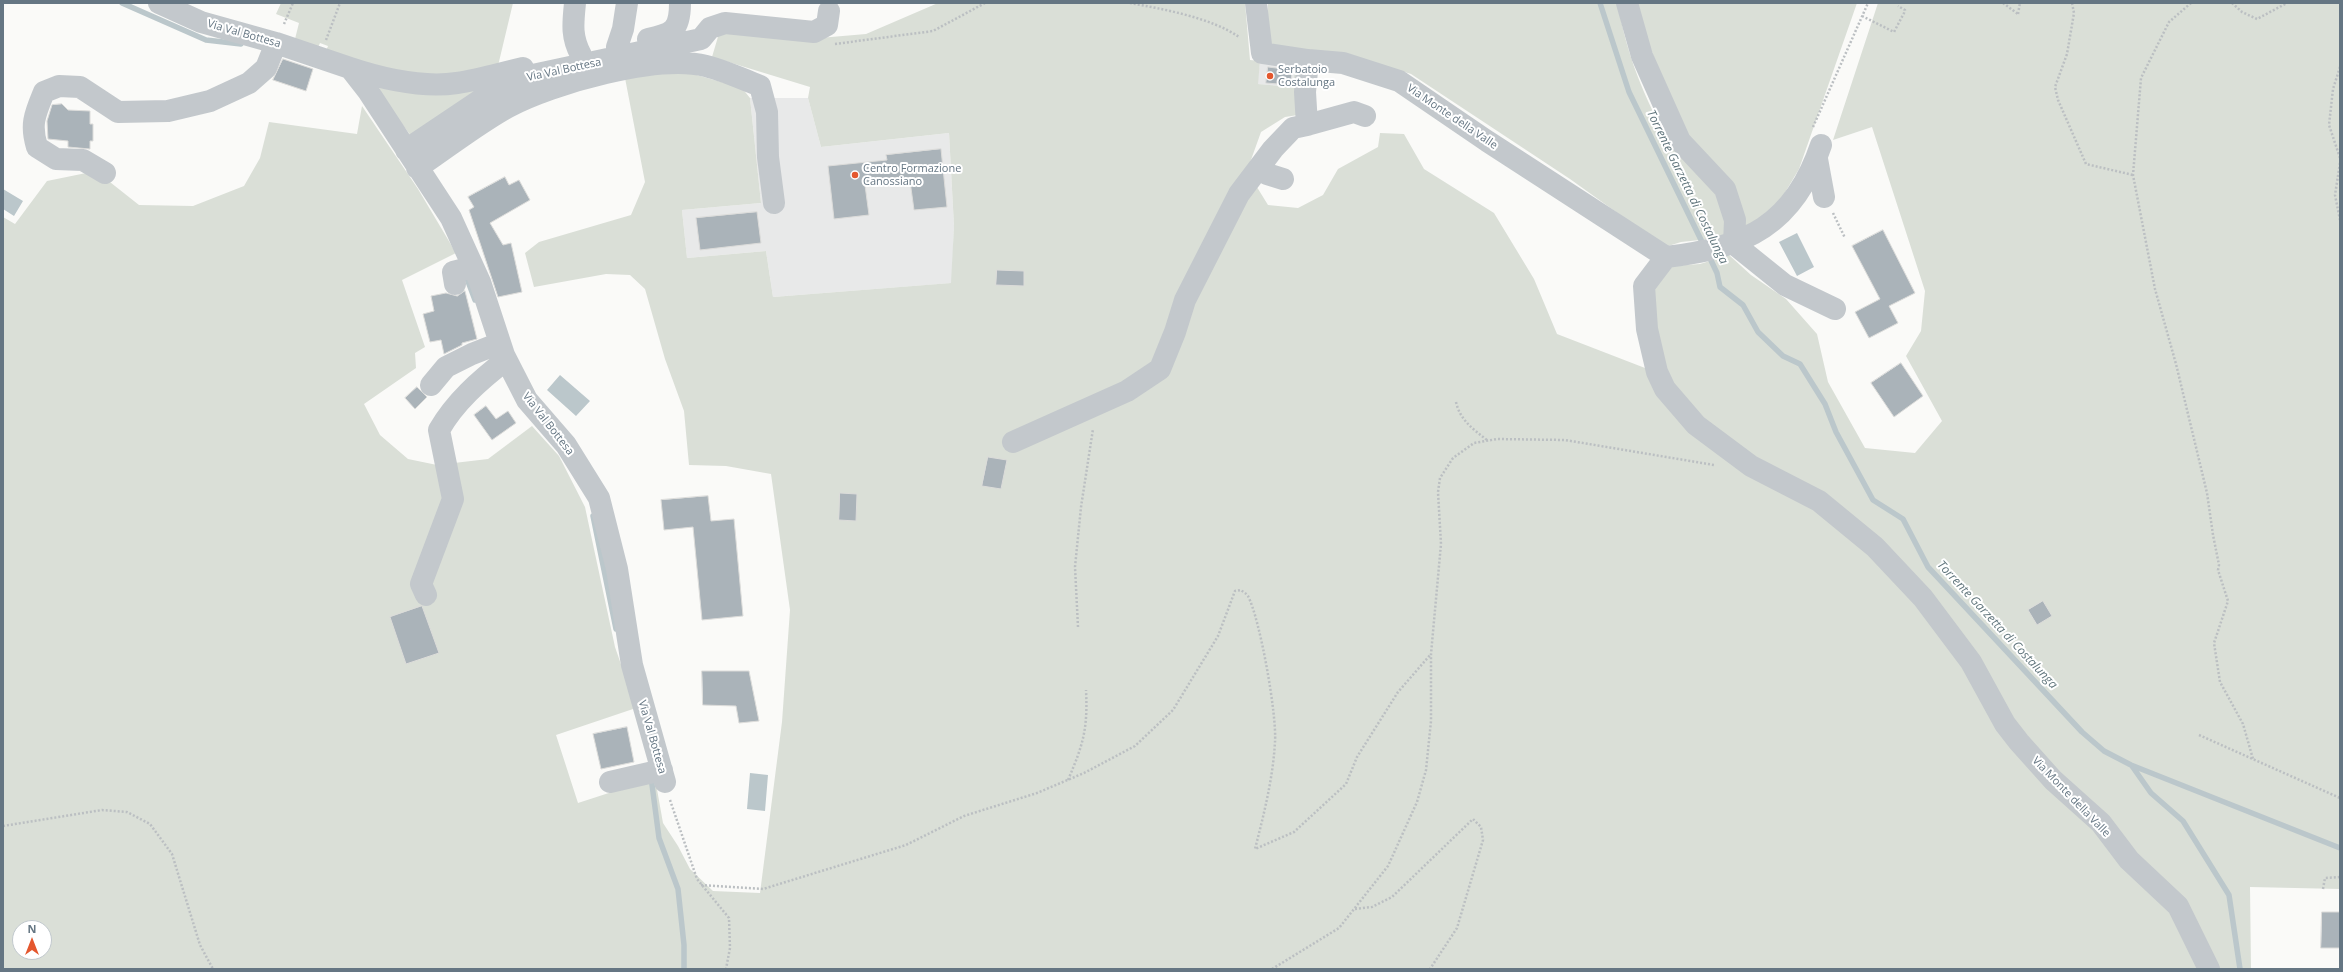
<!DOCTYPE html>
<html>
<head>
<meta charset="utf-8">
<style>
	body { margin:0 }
	#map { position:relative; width:2343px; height:972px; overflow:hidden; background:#fafaf8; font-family:"Open Sans",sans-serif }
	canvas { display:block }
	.frame { position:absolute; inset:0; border:4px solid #657683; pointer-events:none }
	.north { position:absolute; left:12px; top:920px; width:40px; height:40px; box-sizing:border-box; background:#fff; border:1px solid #c1c8cd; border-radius:50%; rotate:0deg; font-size:11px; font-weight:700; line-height:16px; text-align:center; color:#657683 }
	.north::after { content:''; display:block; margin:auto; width:14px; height:18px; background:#e4572e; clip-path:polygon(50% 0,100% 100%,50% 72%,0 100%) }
</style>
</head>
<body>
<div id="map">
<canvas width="2343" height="972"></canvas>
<div class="frame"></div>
<div class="north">N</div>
</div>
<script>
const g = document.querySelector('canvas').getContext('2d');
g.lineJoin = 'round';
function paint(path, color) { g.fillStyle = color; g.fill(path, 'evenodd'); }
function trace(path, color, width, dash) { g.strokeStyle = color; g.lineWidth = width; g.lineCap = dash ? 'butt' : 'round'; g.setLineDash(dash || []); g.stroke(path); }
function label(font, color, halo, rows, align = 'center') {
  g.font = font + ' "Open Sans",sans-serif'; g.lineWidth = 4; g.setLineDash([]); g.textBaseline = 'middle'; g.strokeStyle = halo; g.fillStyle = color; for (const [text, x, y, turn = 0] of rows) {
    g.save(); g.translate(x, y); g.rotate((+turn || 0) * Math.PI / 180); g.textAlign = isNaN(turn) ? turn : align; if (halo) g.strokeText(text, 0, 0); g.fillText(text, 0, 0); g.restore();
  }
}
const built = new Path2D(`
	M1260,61L1295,64L1293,87L1257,84Z
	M750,98H808L821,147L949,133L954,226L952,283L773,297L766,251L687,258L682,210L761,203Z`);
const green = new Path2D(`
	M281,3H513L497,70L450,78L382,70L326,51L328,46L320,43L317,50L294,43L299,23L276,14Z
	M938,3H1245L1250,60L1260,61L1258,84L1293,87L1295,64L1304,65V114L1285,117L1261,132L1247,171L1268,205L1298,208L1323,195L1338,169L1378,147L1380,133L1404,134L1424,169L1494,213L1534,279L1557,334L1645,368L1654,282L1672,266L1700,264L1729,255L1751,275L1786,299L1817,334L1828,382L1865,448L1915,453L1942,421L1906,356L1921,331L1925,291L1872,127L1833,140L1878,3H2340V889L2250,887L2251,969H3V217L15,224L47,181L96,171L139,205L193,206L244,186L260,158L269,122L357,134L362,106L418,189L456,253L402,280L425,347L415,353L416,368L364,404L380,435L408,459L437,465L488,459L532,426L559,456L585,507L615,647L636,708L556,735L578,803L655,778L663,823L678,846L690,869L713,891L760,893L782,722L790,610L771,474L726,466L689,465L684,411L665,359L645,289L630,275L606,274L534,287L525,253L539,242L631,215L645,182L625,78L662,73H690L742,88L750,98L761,203L682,210L687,258L766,251L773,297L951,283L954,226L949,133L821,147L808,98L810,87L712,57L720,30L796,40L866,34ZM20,928H44V952H20Z
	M1268,3H1618C1625,51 1645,100 1669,142C1673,150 1681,156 1687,162C1715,191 1723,196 1728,237L1681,242L1665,247L1570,179L1411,74L1356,57L1268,48Z
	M1633,3H1857L1799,169L1777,206L1738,237L1685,137Z
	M504,79L411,136L387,104L377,84Z`);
const water = new Path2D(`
	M3,189L23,201L14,216L3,209Z
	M1797,233L1814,267L1797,276L1779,242Z
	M560,375L590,401L576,416L547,390Z
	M750,773L768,775L765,811L747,809Z`);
const stream = new Path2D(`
	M122,3L206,40L241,44
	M1600,3L1629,92L1704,246
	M1708,254L1717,273L1720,287L1743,305L1758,332L1783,356L1800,364L1825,404L1836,432L1873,500L1903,519L1928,567L2082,732L2104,751L2131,765L2340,848
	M466,276L475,300
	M593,516L616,629
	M2132,766L2151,793L2183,821L2229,895L2240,969
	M651,777L659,838L678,889L684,945V969`);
const building = new Path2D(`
	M283,59L313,69L306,91L273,80Z
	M1268,67L1292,70L1291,85L1266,83Z
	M62,104L68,110L90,111V124H93V141H90V149L68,147V141L48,139L47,121L52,105Z
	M941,149L947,207L914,210L910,181L865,185L869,215L834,219L828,166L887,160L886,155Z
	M505,177L509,185L519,180L530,200L490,223L503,245L511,243L522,292L498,297L469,210L474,207L468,197Z
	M757,212L761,243L700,250L696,218Z
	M1883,230L1915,293L1889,306L1898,323L1869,338L1855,312L1880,299L1852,246Z
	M997,270L1024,271V286L996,285Z
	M465,291L477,339L462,343V345L444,354L441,340L430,342L423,314L434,311L431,296L446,293L457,296Z
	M1901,363L1923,396L1894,417L1871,383Z
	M417,387L427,397L415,409L405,398Z
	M486,406L496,419L508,411L516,423L492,440L474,415Z
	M988,457L1007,460L1001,489L982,486Z
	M840,493L857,494L856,521L839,520Z
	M708,496L711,521L734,519L743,616L702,620L693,527L664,530L661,500Z
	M2043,601L2052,616L2037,625L2028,610Z
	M422,606L439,653L406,664L390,617Z
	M702,671H749L759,721L739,723L736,706L703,705Z
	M627,727L634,762L601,769L593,734Z
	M2322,912H2340V948H2321Z`);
const path = new Path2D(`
	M1130,3C1163,9 1212,18 1239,37
	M2003,3L2018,14
	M2072,3L2074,13L2067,54L2055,87L2058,100L2086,164L2133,175
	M2191,3L2169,22L2141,78L2133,175L2155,289L2176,364L2207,493L2213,535L2219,565L2218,570L2228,601L2214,643L2220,682L2243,724L2253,759
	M2232,3L2242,12L2257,19L2287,3
	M2018,14L2020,3
	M1862,16L1894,32L1904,13L1905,10L1898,6
	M284,24L293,3
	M326,40L340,3
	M835,44L933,31L985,3
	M2340,67L2333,89L2329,125L2340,158
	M1813,127L1868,3
	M2340,163L2335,195L2340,220
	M1833,213L1845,238
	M1456,402C1460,420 1473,429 1487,440
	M1078,627L1075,567L1081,507L1093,429
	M2199,735L2340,798
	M1068,780C1083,745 1088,729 1086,690
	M670,800L697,879L729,918L730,948L726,969
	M3,826L102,810L127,812L150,824L172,854L200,945L213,969
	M701,885L763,889L906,845L964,816L1037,793L1084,773L1135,746L1173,710L1218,636L1235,591L1241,590C1243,592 1246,593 1248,596C1260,619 1277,715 1275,742C1273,778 1264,814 1255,849L1294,832L1346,784L1357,757L1398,692L1431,654
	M2323,889L2325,878L2340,877
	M1355,909L1372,907L1392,897L1473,819L1481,827L1483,840L1457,928L1430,969
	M1272,969L1339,928L1388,866L1417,802L1426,770L1431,721V654L1441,544L1438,492L1440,478L1453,458L1474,443L1497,439L1565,440L1714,465`);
const minor = new Path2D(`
	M159,3L201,22L276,43L350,68L368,91L451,218L480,282L504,355L527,400L566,445L599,498L617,569L632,665L665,782
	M575,3C573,23 571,37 581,55
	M1256,3L1262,53L1308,60L1343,63L1399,81L1487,141L1666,257C1746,248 1794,225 1821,145
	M1627,3L1642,56L1680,141L1725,189L1735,220L1734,244L1785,285L1835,309
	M648,39C673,34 680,30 680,3
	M617,47L623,29L627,3
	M1308,60L1305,92L1307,125L1354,112L1365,116
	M350,68C383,79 422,88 457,83C479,80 501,73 523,68
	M406,150L485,97L528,76L701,39L710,28L725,23L814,32L827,25L829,11
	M1817,159L1824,197
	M417,168C447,148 477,124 508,107C553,83 657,54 706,66C725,71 743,79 760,86L767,112L768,157L774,203
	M1259,168L1267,174L1283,179
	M105,173L83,160L56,159L37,147C30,124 35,114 44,92L59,86L80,87L118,112L168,111L210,101L249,83L266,68L276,43
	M1666,257L1644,286L1647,329L1657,372L1665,389L1696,425L1751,466L1819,501L1875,547L1923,598L1971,662L2005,724L2019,742L2053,780L2101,823L2129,860L2178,906L2209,969
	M455,284L453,272L473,267
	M431,385L446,367L472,354L500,343
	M1013,442L1127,391L1160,369L1175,332L1185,300L1239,194L1273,149L1293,128L1307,125
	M426,595L421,584L453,499L439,430C455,402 480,380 506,360
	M610,782L662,770`);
const markers = [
	[1270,76,4,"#e4572e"],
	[855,175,4,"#e4572e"]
];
const streetNames = [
	["Via Val Bottesa",244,34,16],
	["Via Val Bottesa",564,70,-12],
	["Via Monte della Valle",1452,117,34],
	["Via Val Bottesa",548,424,52],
	["Via Val Bottesa",652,737,74],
	["Via Monte della Valle",2071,797,46]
];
const poiNames = [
	["Serbatoio",1278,70],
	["Costalunga",1278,83],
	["Centro Formazione",863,169],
	["Canossiano",863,182]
];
const waterNames = [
	["Torrente Garzetta di Costalunga",1687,187,64],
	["Torrente Garzetta di Costalunga",1997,625,47]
];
paint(built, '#e8e9e9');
paint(green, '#dadfd7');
paint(water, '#bbc7cb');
trace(stream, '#bbc7cb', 5.5);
paint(building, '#aab3b9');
trace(building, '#dcdcda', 1);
trace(path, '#bbbfc2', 2.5, [2, 2]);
trace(minor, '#c3c8cc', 22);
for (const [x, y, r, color] of markers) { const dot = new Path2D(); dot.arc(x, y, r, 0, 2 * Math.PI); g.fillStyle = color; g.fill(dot); trace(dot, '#fff', 1.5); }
label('11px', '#657683', '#fff', streetNames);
label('11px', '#657683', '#fff', poiNames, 'left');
label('italic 12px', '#60757c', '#fff', waterNames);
</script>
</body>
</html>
